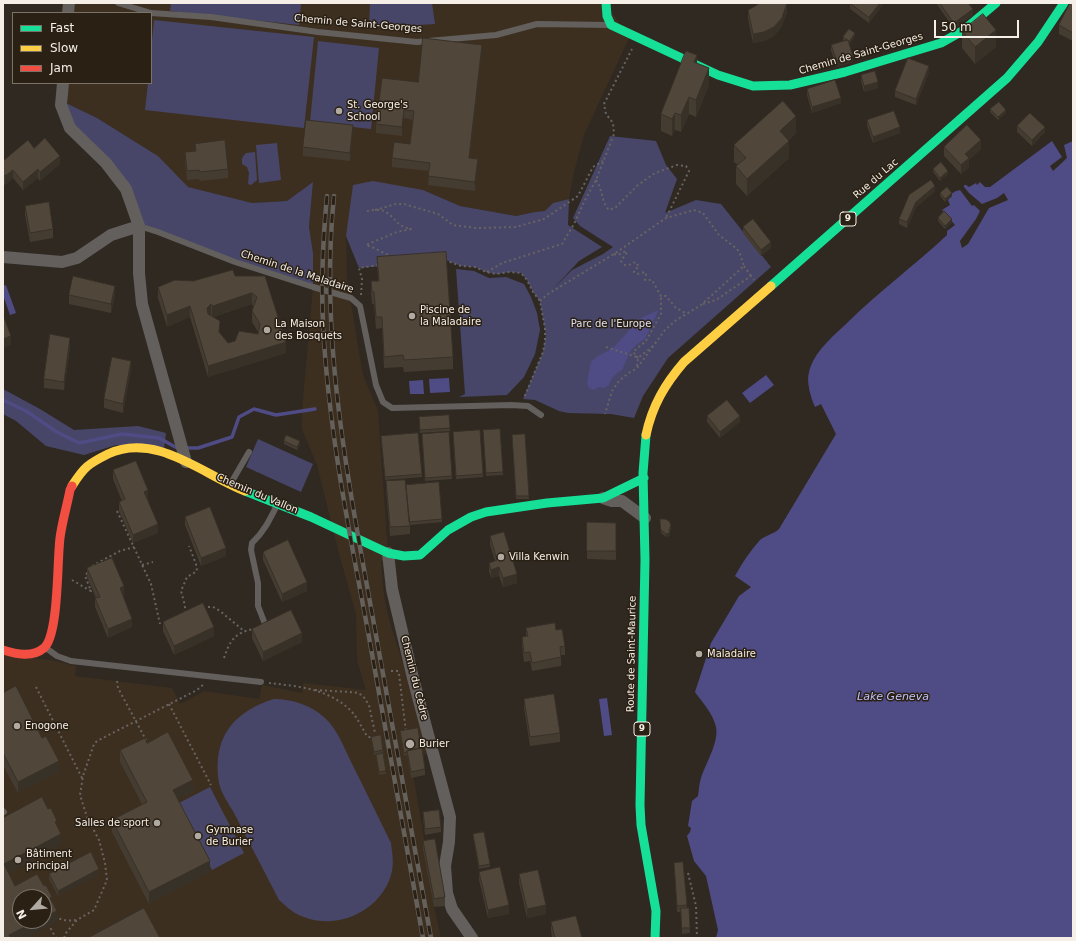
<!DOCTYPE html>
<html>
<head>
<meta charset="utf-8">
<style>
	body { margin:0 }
	#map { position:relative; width:1076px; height:941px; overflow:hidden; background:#2f2922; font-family:"DejaVu Sans",sans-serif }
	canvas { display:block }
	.frame { position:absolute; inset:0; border:4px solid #f6efe7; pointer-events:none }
	.legend { position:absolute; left:12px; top:12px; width:140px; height:72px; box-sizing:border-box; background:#2a2014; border:1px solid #7c7368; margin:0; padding:5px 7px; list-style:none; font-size:12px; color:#f6efe7 }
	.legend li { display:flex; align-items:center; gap:8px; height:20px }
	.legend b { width:20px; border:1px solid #7c7368 }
	.north { position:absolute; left:12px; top:889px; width:40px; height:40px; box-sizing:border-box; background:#2a2014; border:1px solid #7c7368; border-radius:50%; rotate:243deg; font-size:11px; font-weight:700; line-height:16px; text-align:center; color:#f6efe7 }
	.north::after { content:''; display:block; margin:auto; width:14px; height:18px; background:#b0aaa2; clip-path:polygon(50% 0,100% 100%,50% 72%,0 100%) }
	.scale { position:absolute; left:934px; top:20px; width:85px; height:18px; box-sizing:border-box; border:2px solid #f6efe7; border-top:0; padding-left:5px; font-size:12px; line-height:14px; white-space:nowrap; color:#f6efe7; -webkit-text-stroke:3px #2a2014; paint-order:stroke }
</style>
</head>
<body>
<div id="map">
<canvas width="1076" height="941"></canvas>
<div class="frame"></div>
<ul class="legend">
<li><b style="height:5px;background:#16e098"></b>Fast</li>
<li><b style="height:5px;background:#ffcf43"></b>Slow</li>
<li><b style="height:5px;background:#f24e42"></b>Jam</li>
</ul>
<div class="north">N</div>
<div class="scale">50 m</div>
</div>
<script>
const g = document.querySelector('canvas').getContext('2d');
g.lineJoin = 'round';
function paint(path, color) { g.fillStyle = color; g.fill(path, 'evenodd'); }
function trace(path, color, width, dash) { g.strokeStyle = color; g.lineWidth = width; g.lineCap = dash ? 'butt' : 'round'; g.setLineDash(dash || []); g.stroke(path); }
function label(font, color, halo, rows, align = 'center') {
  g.font = font + ' "DejaVu Sans",sans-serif'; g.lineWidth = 3; g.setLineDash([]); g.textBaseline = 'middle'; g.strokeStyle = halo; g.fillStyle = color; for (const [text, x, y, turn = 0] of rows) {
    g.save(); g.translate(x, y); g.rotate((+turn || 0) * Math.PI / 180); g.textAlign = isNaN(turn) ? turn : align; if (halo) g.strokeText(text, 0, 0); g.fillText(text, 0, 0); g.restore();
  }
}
const built = new Path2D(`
	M66,3H606L629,38L584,135L574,172L569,199L553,203L545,212H535L516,216L460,206L423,190L346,236L347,280L363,375L378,411L388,553L381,562L384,596L390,623L407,676L428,754L410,756L424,839L423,850L434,907L441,938H3V653L24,657L56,661L76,666L75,676L172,688L180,704L204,691L259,699L262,685L302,693L303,683L366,690L357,661L356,614L338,550L317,465L302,429V410L313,287V253L309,227L313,182L287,201L252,203L187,187L158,156L97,118L68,104V83H151V13H66ZM20,897H44V921H20Z`);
const green = new Path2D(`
	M171,3H301L299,25L170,11Z
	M370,3H432L435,24L369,28Z
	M154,20L314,37L304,128L145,110L148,83H151V51Z
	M318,41L379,48L371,129L310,122Z
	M68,104L97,118L158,156L188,187L252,203L287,201L313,182L309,227L313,253V287L139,226L126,189L81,140L61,105Z
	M610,136L656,141L666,165L677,179L665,213L696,200L721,204L771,267L668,358L643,396L634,418L611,414L568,413L559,411L535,400L523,399L543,352L546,335L540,301L533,292L527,280L521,273L510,272L496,274L486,272L475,267L461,266L446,260L359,268L346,236L353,185L373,181L423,190L460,206L516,216L535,212L545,211L553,203L569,199L568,225L602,247L579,261L552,290L572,270L603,254L613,247L580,226L573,218Z
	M277,143L281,180L259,183L256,145Z
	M255,152L257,180L251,185L248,184L249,173L247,167L242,164V158L246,153Z
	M456,269L474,271L489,278L506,277L524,284L531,297L537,313L540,330L535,354L524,377L507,395L459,397L465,394Z
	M3,389L40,409L74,430L138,426L166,433L164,449L116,445L84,455L46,446L16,421L3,414Z
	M258,439L313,464L301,492L246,467Z
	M274,699C292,699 311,705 325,718C338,730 345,750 353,766C366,791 378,817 391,843C392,853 394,861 392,871C384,909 339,931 304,917C294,914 287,907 279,900C264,871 249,842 234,813C229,804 221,793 219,783C212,739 232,712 274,699Z
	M210,787L244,853L212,870L177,804Z`);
const water = new Path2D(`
	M1052,141L1062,157L1050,166L1053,171L1067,158L1064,145L1073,141V938H716L718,930L706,876L694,861L687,836L690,832L691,828L688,826L692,801L698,796C699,790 699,784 701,778C706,763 719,742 716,727C713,714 703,703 695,692L711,643L739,596L751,587L735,576C742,563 750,551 760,540C766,535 774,534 779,529L836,434L821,404L815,407C811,398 806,382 809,372C814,352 832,337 846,324C878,292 914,266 947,235V231L955,225L942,210L950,205L948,200L952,196L951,194L956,191L960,190L972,206L974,205L980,211L976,219L960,241L962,248L968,244L989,208L1008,200L1004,193L997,198L982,204L969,193L964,187V185H966L969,187L976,183L977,185L980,182L985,187H990Z
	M6,285L16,313L10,315L3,295V286Z
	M658,310L657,314L645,339L637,344L631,350L622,370L617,373L612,378L609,385L604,388L599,387L593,390L589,388L587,382L591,362L598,356L608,351L616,345L639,319Z
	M766,375L774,385L750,403L742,393Z
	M449,378L450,392L430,393L429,379Z
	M423,380L424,394H410L409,381Z
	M607,698L612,735L604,736L599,699Z`);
const stream = new Path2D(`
	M3,400L26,411L57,432L79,443L122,434L159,438L179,449
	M185,448H198L232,437L239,417L254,409L276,415L315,409`);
const path = new Path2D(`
	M596,180C603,189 601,202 609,210L615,208L638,185L655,173L677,165L686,166L689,171L666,218
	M375,210L396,204H404L438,214L453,225L476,228L516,227L544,219L578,196L593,167L603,161
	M367,211C372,210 379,209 384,211C395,216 395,226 411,229L397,232L366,245L374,248L390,256
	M614,254L618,255L626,251L627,252L621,261L622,263C627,268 631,263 636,262L639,267L635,269L634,272L637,274L645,272L646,274L645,280H652L661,296H666L675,307L687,314
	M445,260L461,266L475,267L486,272L496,274L510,272L521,273L527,280L533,292L540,301L545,328V342L543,352L524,398
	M744,266L751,276
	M487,272L502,263L562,244L574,224L584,202L596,180L614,134L613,123L606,114L604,104L632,49
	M361,295L362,279L359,268L379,265
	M540,301L548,294L614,254L666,218L694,210L703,213L719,235L737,249L740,254L744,266L701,305L675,321L665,330L637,368L627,374L619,381L612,391L605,414
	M703,304L716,300L751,276L754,280
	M606,347L637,357
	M638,358L633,352L646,341L661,314V296
	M637,366L638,358L653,346
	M117,511L151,584L160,624
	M142,565L153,562
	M92,566L120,551L134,547
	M72,580L91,591L85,576L88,572
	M203,607H213L220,611L244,631
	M186,613L184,602L181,591L187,577L197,571L196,564L189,546
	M224,658C230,640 235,633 253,629
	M391,671H399
	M399,674L406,732
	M117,681L118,688L146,740
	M269,683C297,686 331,689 352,712C358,719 362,728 367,736L369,737H373
	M36,687L82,778
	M315,690L350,692L358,693L363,696L369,705L375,733
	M169,704L211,785
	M688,873L696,906L697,938
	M55,916C62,921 68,921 76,920
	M48,924L56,938
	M64,938L66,933L77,920L94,910L107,880L105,863L99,840L87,817L80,795L83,776L94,744L97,741L197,690L204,684`);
const lane = new Path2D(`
	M118,3L151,13
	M151,13L211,17L318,32L417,42L496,35L537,24L609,25
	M139,226L158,232L235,262L313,287L351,298L360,306L376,385L383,402L392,408L511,405L528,406L541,415
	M231,483L249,452
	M265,624L258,606V583L251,550L252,543C264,532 270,519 277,505
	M46,648L57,656L71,661L261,682
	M3,811L4,812`);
const street = new Path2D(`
	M68,13L69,3
	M63,83L61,105L70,128L106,163L126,189L139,226V273L142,304L186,462
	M3,257L62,262L77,258L111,235L139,226
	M603,498L612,501H622L645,518
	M388,553L392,589L413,678L450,817L449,842L445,866L447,893L452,909L472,938`);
const fast = new Path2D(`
	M606,3L607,16L611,25L718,75L753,86L790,85L845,72L941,43L964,30L996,3
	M771,286L1007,78L1038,42L1064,3
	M646,435L643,473L645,560L640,805L641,825L656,911L655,938
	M245,491L311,517L388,553L404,556L420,555L448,530L471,517L486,512L547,503L603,498L644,478`);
const slow = new Path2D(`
	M646,435C652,406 665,384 684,362L771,286
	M72,486C84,467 88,464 108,454C156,432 202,474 245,491`);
const jam = new Path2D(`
	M3,650C16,654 32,658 44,648C59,635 57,560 60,538C62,522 67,506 70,490L72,486`);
const rail = new Path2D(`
	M327,196C323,238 321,281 323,324C328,425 348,526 367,626C386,730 404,834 423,938
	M334,196C320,331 345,464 369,597C390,710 410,824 431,938`);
const wall = new Path2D(`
	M787,3V12L782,26L774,36L764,41L753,43L748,19V10Z
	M850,3H884L869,23L850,9Z
	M936,3H968L973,15L954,29Z
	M1073,3V41L1059,34V25Z
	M962,31L996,47L975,64L962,48Z
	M855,36L849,45L853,62L837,67L831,51V45L845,41L843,40V37Z
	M482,53L470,158L478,168L475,191L428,185L429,171L392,167V158L410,144L413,120L404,118L402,136L376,133V124L418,82Z
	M697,63L709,85L696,117L689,114L681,132L675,130L672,136L661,131V114Z
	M929,72L916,105L895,97V91Z
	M861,75L878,88L864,92L861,81Z
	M807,89L841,103L812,113L807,95Z
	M990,109L1006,113L998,120L990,112Z
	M867,120L900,133L873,143L867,126Z
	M1017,126L1045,132L1032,146L1017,132Z
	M796,133L789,140V158L747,196L736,184V166L738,165L734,162V145Z
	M353,134L350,161L303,156V147Z
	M195,144L228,169V178L200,181L199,179L187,180L185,161V152L195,151Z
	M944,147L981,149L969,160V167L961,174L944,156Z
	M34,148L60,164L40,181L38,178L23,190L13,178L5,185L3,183V161Z
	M933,169L948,174L940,181L933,172Z
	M935,192L916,207L907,228L899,224V219Z
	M940,193L952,196L945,202L940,196Z
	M25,206L53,229V238L30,242L25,215Z
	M938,218L952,222L945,229L938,221Z
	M743,227L771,248L761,256L743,233Z
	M377,257L453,357V369L404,372L403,367L384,368L382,328L376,329L374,304H372L371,293V281H378Z
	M235,276H265L286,353L208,377L190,317L167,327L158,298V287L193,281ZM252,304L253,306L252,311V322L258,332V334L228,343L220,333L213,317Z
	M69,295H115L111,313L69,304Z
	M70,347L64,390L44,388V379Z
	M131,369L123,413L104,408V399Z
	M449,415L450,431L420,433L419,417Z
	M707,416L740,422L720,438L707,422Z
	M500,429L503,475L486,476L483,430Z
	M525,434L529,499H516L512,435Z
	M453,435L483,474V477L456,479Z
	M422,437L452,476V479L425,481Z
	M381,439L422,474V477L385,480Z
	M284,441L300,444L297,450L284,444Z
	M113,470L148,499L158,533L133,543L119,511V502L122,501L113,479Z
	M386,481L406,485L442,519V522L410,525V534L390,536L386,490Z
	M185,517L226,556L201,566L185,525Z
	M587,522L616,523V560L587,559Z
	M660,522L671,528L670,532V536L666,537L661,533Z
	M490,536L517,583L503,587L499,576L491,578L489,571V563L495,561L490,545Z
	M263,552L307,591L282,602L263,560Z
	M87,568L124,595L123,596L132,627L108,638L95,607V598H96L87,577Z
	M163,622L214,636L174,655L163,631Z
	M526,628L556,630L565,646V655H561V666L532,671L530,661L524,662L522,646V637L526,636Z
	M252,629L302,642L263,661L252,638Z
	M3,693L59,772L18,793L3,765Z
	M524,699L560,733V742L530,746L524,708Z
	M400,731L425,769V775L411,778L407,755L404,756Z
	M371,737L383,750L386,774L379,775L376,755H374Z
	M147,743L193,792L178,799L210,872L149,904L112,832V820L142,804L120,762V750Z
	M423,812L441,827V832L425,835L423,818Z
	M473,834L490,864V867L479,869L473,837Z
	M423,841L445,897V906L434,907L423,850Z
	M683,862L687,908H689L690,933L682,934L681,912H677L674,863Z
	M479,872L509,914L488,918L479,880Z
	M49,874L99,875L58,896L49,879Z
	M519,874L546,914L527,918L519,883Z
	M551,922L582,938H552L551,931Z`);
const shadedWall = new Path2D(`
	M787,3V12L782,26L774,36L764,41L753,43V34Z
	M880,3H884L869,23V17Z
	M973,9V15L954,29V23Z
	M996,30V47L975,64V47Z
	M855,33V36L849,45V42Z
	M482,45V53L469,167V158Z
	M697,55V72L694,62Z
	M853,56V62L837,67V61Z
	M929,66V72L916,105V99Z
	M709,68V85L696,117V100Z
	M878,82V88L864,92V86Z
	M689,97V114L681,132V115Z
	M841,98V103L812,113V107Z
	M404,110V118L402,136V127Z
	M1006,110V113L998,120V117Z
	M675,113V130L672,136V119Z
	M796,116V133L780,148V131Z
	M353,125V134L350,161V153Z
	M900,127V133L873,143V137Z
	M1045,127V132L1032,146V140Z
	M981,140V149L969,160V167L961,174V165L965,154Z
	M789,141V158L747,196V179Z
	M60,156V164L40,181V172Z
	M478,159V168L475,191V182Z
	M38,169V178L23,190V182Z
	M13,170V178L5,185V176Z
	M948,171V174L940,181V178Z
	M935,186V192L916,207L907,228V222L916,202Z
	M952,193V196L945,202V199Z
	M952,219V222L945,229V226Z
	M771,242V248L761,256V250Z
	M115,286V295L111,313V304Z
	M252,293V304L212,317V306Z
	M211,304V316L207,320V308Z
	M190,306V317L167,327V315Z
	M11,336V345L3,348V339Z
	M70,338V347L64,390V382Z
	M286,342V353L208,377V366Z
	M131,361V369L123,413V404Z
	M740,416V422L720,438V432Z
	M300,441V444L297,450V447Z
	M148,490V499L144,500V492Z
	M158,524V533L133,543V535Z
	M670,533V536L666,537V534Z
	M226,548V556L201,566V558Z
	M499,567V576L491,578V570Z
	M517,574V583L503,587V578Z
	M307,582V591L282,602V594Z
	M124,586V595L120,597V588Z
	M132,619V627L108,638V629Z
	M214,627V636L174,655V646Z
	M302,633V642L263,661V652Z
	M59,761V772L18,793V782Z
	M193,780V792L173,802V790Z
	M61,834V845L4,876V864Z
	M210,861V872L149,904V892Z
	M99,869V875L58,896V891Z
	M509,905V914L488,918V910Z
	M546,905V914L527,918V909Z
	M57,911V922L26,938H9V935L37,921H44V917Z`);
const building = new Path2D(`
	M758,3H787L782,18L774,27L764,32L753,34L748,10L757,5Z
	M850,3H880L869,17Z
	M940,3H968L973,9L954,23Z
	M1070,3H1073V33L1059,25Z
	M983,14L996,30L975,47L962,31Z
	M849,29L855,33L849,42L843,37Z
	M423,38L482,45L469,158L478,159L475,182L428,176L430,163L392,158L394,142L410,144L414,111L404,110L402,127L376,124L382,78L418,82Z
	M848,40L853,56L837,61L831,45Z
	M686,51L697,55L694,62L709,68L696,100L689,97L681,115L675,113L672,119L661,114Z
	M908,58L929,66L916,99L895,91Z
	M875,71L878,82L864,86L861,75Z
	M835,80L841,98L812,107L807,89Z
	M783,101L796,116L780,131L789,141L747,179L736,166L746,158L734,145Z
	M999,102L1006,110L998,117L990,109Z
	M894,111L900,127L873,137L867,120Z
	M1030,113L1045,127L1032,140L1017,126Z
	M306,120L353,125L350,153L303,147Z
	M967,125L981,140L965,154L969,158L961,165L944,147Z
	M45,138L60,156L40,172L38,169L23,182L13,170L5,176L3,174V161L28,140L34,148Z
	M225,140L228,169L200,172L199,170L187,171L185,152L196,151L195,144Z
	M941,162L948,171L940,178L933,169Z
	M931,180L935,186L916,202L907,222L899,219L909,195Z
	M947,187L952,193L945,199L940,193Z
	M49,202L53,229L30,233L25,206Z
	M944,211L952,219L945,226L938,218Z
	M753,219L771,242L761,250L743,227Z
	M446,252L453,357L404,360L403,355L384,357L382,317H376L374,292H372L371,281H379L377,257Z
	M233,270L235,276H265L286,342L208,366L190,306L167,315L158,287L175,280L193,281ZM252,293L257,297L252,311L260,324L258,334L239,331L235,341L228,343L219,332L220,321L208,314L207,308L211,304L212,306Z
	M73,276L115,286L111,304L69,295Z
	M3,315L11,336L3,339Z
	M50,334L70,338L64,382L44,379Z
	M112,357L131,361L123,404L104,399Z
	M727,400L740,416L720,432L707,416Z
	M449,415L450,428L420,430L419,417Z
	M500,429L503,472L486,473L483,430Z
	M480,430L483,474L456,476L453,432Z
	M449,432L452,476L425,478L422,434Z
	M418,433L422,474L385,477L381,436Z
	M525,434L529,496H516L512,435Z
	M286,435L300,441L297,447L284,441Z
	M136,461L148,490L144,492L158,524L133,535L119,502L125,499L113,470Z
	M405,480L410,526L390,527L386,481Z
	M439,482L442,519L409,522L406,485Z
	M210,507L226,548L201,558L185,517Z
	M660,519H665L669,521L671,525L669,530L670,533L666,534L661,530Z
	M587,522L616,523V551H587Z
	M504,532L517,574L503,578L499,567L491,570L489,563L497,560L490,536Z
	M288,540L307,582L282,594L263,552Z
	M112,558L124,586L120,588L132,619L108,629L95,598L100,597L87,568Z
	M203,603L214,627L174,646L163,622Z
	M291,610L302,633L263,652L252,629Z
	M555,623L556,630L562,629L565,646L560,647L561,657L532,663L530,652L524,653L522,637L528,636L526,628Z
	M16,686L42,738L46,736L59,761L18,782L3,753V693Z
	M554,694L560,733L530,737L524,699Z
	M418,728L421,748L407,751V752L404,753L400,731Z
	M168,732L193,780L173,790L210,861L149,892L112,820L147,802L120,750L145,738L147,743Z
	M381,735L383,750L374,752L371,737Z
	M422,748L425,769L411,772L407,751Z
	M383,753L386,771L379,772L376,755Z
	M42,797L48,809L51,808L57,821L55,822L61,834L4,864L15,886L37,874L44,886L46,885L52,897L50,898L57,911L44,917V897H20V921H37L9,935L11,938H3V818Z
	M439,810L441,827L425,829L423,812Z
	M484,832L490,864L479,866L473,834Z
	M435,839L445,897L434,899L423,841Z
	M91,852L99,869L58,891L49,874Z
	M683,862L687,905L677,906L674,863Z
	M500,867L509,905L488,910L479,872Z
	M538,870L546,905L527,909L519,874Z
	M144,908L160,938H88Z
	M681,908H689L690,928H682Z
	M576,916L582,938H555L551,922Z`);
const markers = [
	[339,111,4,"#b0aaa2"],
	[412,316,4,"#b0aaa2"],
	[267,330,4,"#b0aaa2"],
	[501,557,4,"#b0aaa2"],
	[699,654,4,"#b0aaa2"],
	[17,726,4,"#b0aaa2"],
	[410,744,5,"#b0aaa2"],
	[157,823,4,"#b0aaa2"],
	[198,836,4,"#b0aaa2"],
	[18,860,4,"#b0aaa2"]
];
const shields = [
	[848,219,16],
	[642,729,16]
];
const shieldNames = [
	["9",848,219],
	["9",642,729]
];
const streetNames = [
	["Chemin de Saint-Georges",358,24,5],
	["Chemin de Saint-Georges",861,54,-16],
	["Rue du Lac",876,179,-41],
	["Chemin de la Maladaire",297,272,18],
	["Chemin du Vallon",257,494,23],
	["Route de Saint-Maurice",632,654,-89],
	["Chemin du Cèdre",414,678,76]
];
const poiNames = [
	["St. George's",347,105],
	["School",347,117],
	["Piscine de",420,310],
	["la Maladaire",420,322],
	["La Maison",275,324],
	["des Bosquets",275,336],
	["Villa Kenwin",509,557],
	["Maladaire",707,654],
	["Enogone",25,726],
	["Burier",419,744],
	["Salles de sport",149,823,"right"],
	["Gymnase",206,830],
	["de Burier",206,842],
	["Bâtiment",26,854],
	["principal",26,866]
];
const parkNames = [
	["Parc de l'Europe",611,324]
];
const waterNames = [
	["Lake Geneva",893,697]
];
paint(built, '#3d2f1f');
paint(green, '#474668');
paint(water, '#4f4b84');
trace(stream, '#4f4b84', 3.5);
trace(path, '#686461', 2, [2, 3]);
trace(lane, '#625f5d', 6);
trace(street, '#625f5d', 12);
trace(fast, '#16e098', 9);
trace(slow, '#ffcf43', 9);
trace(jam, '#f24e42', 9);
trace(rail, '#64605c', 4.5);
trace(rail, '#2a2014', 3, [9]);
paint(wall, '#453c31');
paint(shadedWall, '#383128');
paint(building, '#504639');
trace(building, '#383128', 1);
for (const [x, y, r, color] of markers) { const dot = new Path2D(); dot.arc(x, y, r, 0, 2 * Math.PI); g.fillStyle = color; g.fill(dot); trace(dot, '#2a2014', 1.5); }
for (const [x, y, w] of shields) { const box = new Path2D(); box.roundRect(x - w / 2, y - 7, w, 14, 3); g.fillStyle = '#2a2014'; g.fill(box); trace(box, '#f6efe7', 1); }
label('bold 9px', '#f6efe7', null, shieldNames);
label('10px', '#f6efe7', '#2a2014', streetNames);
label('10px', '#f6efe7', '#2a2014', poiNames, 'left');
label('10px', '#dfe0f3', '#2a2014', parkNames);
label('italic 11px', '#c2c3fc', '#2a2014', waterNames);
</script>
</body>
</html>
